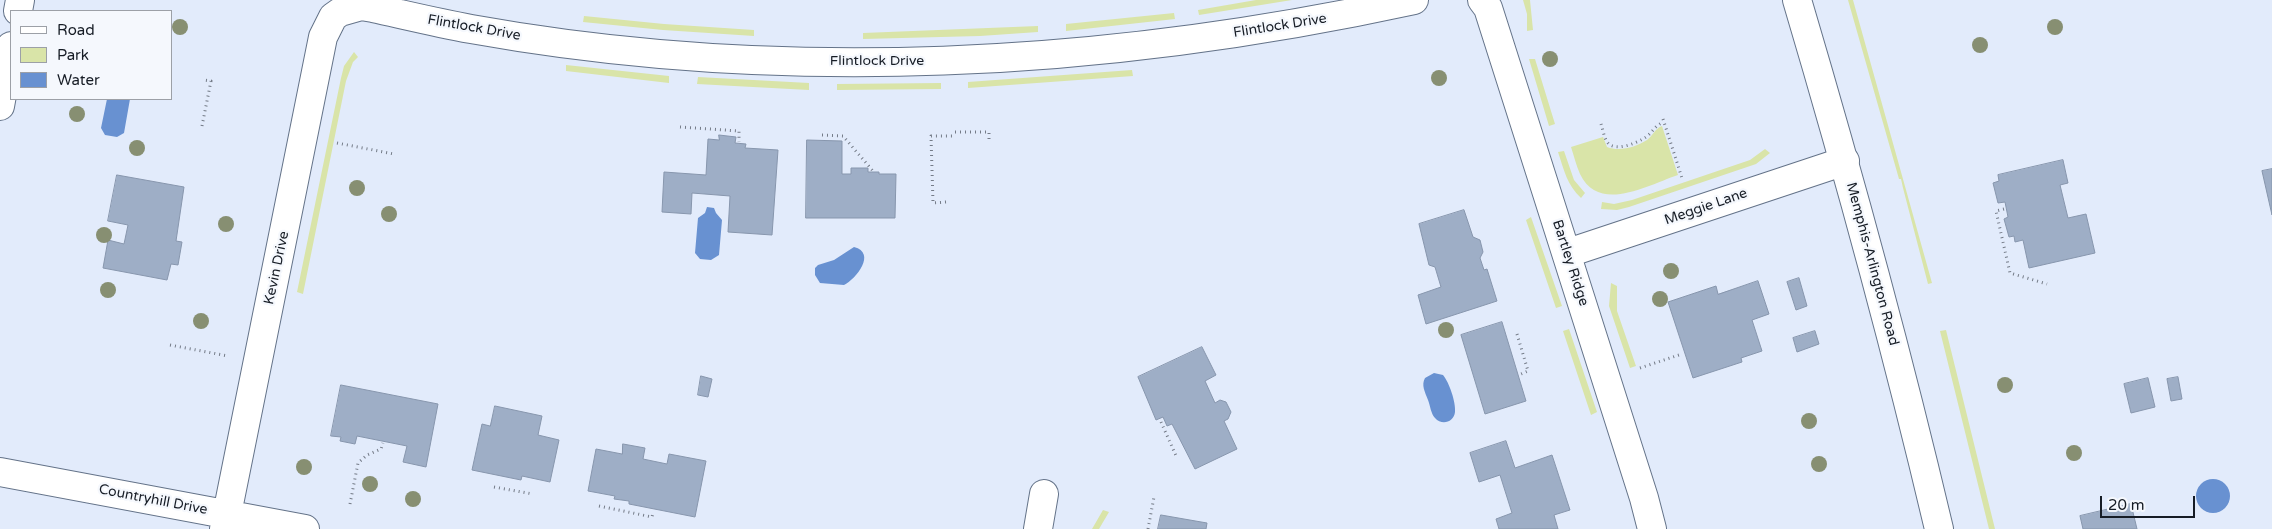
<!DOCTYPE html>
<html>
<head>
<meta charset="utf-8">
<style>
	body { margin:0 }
	#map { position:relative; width:2272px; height:529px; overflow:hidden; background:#e2ebfb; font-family:"Varela Round",sans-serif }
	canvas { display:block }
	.legend { position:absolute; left:10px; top:10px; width:162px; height:90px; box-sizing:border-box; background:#f5f8fd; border:1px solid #9ca0a7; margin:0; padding:6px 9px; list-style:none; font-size:15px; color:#161c25 }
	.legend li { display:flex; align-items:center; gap:10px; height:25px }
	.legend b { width:25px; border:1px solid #9ca0a7 }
	.scale { position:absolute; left:2100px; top:496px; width:95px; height:22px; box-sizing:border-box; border:2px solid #161c25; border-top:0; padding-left:6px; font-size:15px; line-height:18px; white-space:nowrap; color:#161c25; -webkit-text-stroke:4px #f5f8fd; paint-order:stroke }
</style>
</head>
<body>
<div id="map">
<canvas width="2272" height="529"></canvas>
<ul class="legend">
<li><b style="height:6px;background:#fff"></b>Road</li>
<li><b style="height:14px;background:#d9e4a8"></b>Park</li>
<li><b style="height:14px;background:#6891d1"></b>Water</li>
</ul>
<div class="scale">20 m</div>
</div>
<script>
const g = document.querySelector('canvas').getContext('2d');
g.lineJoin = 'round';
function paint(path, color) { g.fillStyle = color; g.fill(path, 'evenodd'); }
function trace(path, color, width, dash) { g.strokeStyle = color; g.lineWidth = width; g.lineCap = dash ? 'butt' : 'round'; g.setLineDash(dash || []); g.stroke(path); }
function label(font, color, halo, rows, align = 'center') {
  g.font = font + ' "Varela Round",sans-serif'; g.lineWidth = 4.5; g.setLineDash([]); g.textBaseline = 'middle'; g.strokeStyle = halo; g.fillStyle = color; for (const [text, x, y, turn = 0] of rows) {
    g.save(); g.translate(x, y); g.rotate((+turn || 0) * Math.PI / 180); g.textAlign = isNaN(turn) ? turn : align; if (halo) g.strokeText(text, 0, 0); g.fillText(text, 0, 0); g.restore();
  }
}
const green = new Path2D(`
	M1256,0H1292L1199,15L1198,10Z
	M1523,0H1530L1533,30L1527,31V14Z
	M1848,0H1853L1932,283L1928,284L1903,188L1901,179H1899Z
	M1174,13L1175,19L1066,31V24Z
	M584,16L664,24L754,30V36L663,30L583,22Z
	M1038,26V32L980,36L863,39V33Z
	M354,52L358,57L353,62L346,81L303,294L297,292L341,78L344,66Z
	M1529,59H1535L1555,124L1549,126Z
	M566,65L669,76V83L566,71Z
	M1132,70L1133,76L968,88V82Z
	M698,77L809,83V90L697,84Z
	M941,83V89L837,90V84Z
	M1662,126L1678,175C1648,185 1599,214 1580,174C1576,165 1574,156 1571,147L1603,137L1607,147C1620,152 1636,147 1647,140C1653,136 1654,129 1662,126Z
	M1765,149L1770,153L1756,164L1629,207L1617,210L1601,209L1602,202L1614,204L1632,200L1750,160Z
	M1564,151L1574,180L1585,193L1581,198C1567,185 1564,170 1558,152Z
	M1531,217L1562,306L1556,308L1526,220Z
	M1611,283L1617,286V311L1636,366L1630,368L1609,306Z
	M1569,329L1597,412L1591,415L1563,331Z
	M1946,330L1995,529H1989L1940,331Z
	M1103,510L1109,512L1099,529H1092Z`);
const water = new Path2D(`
	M107,99H130L124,133L117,137L105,135L101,128Z
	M707,207L714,208L716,213L722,220L719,255L711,260L700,259L695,253L698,218L705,213Z
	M854,247C877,253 856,279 844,285L820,283L815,275V268L818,265L834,260Z
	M1434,373L1443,375C1449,382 1456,402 1455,412C1454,422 1442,426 1435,418C1431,414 1430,405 1428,400C1425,392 1421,385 1425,378Z
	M2196 496a17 17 0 1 1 34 0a17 17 0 1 1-34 0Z`);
const building = new Path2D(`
	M719,135L736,137L735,143L746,144L745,148L778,150L772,235L728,232L730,196L692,193L691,214L662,212L664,172L706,175L708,139L719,140Z
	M807,140L842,141V174H851V168H868V172H879V174H896L895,218H806Z
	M2063,160L2068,183L2060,185L2068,218L2086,214L2095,253L2029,268L2023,240L2015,242L2014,236L2009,237L2004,219L2008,217L2005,202L1998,203L1993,183L1999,181L1998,175Z
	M2272,169V215L2262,171Z
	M117,175L184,187L176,241L182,242L178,265L171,264L167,280L103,268L108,240L124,244L128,225L108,221Z
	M1464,210L1473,237L1480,240L1483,252L1480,258L1484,270L1487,269L1497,301L1426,324L1418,295L1441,287L1435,267L1429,265L1419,224Z
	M1799,278L1807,306L1796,310L1787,282Z
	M1758,281L1769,314L1752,320L1762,351L1741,358L1742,362L1693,378L1668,302L1716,286L1718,294Z
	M1502,322L1526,401L1485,414L1461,335Z
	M1815,331L1819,344L1797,352L1793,338Z
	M1202,347L1216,375L1205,381L1215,403L1220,400L1226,402L1231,412L1228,419L1224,421L1237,449L1195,469L1172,424L1167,426L1163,417L1156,420L1138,377Z
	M701,376L712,379L708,397L698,395Z
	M2178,377L2182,399L2171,401L2167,379Z
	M2148,378L2155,407L2131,413L2124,384Z
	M341,385L438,404L426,467L403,462L407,446L357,436L355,444L340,441L341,437L331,436Z
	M495,406L542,416L538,435L559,440L550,482L522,476L521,480L472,470L482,424L490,426Z
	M1506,441L1515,468L1552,455L1570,510L1554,515L1558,529H1499L1496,519L1512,513L1500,475L1479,482L1470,453Z
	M623,444L645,448L643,459L667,464L669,454L706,461L695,517L629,504V501L614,499L615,496L588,491L596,449L622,454Z
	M2131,504L2137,529H2083L2080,516Z
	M1161,515L1207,523L1206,529H1158Z`);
const path = new Path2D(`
	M1663,119L1682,178
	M1601,124C1603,130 1604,138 1608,143C1616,152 1637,143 1646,137C1653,132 1655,125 1664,122
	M202,126L211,81L204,80
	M680,127L739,131V142
	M955,132H989V139
	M822,135L843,136L873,171
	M337,143L394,154
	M946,202L933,203L931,136H955
	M2004,209L1996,211L2010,273L2047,284
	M1517,334L1528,371L1521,374
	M170,345L228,356
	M1640,368L1682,354
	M1161,422L1177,458
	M494,487L533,494
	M350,504L358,463L367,455L381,449L383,443
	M599,506L652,517L653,513
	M1148,529L1154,497`);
const street = new Path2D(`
	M1482,0L1488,8L1644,498L1652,529
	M1568,253L1845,161
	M0,472L305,529
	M224,529L323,37L333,17L340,12L361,6L373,8C405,15 438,23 471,29C782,85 1106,67 1414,0
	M1038,529L1044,494`);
const secondary = new Path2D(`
	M1797,0C1849,175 1897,351 1939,529
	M18,11L20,0
	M0,106L11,46`);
const trees = [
	[180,27],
	[2055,27],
	[1980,45],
	[1550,59],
	[1439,78],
	[77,114],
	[137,148],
	[357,188],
	[389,214],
	[226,224],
	[104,235],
	[1671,271],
	[108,290],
	[1660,299],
	[201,321],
	[1446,330],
	[2005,385],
	[1809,421],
	[2074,453],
	[1819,464],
	[304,467],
	[370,484],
	[413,499]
];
const streetNames = [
	["Flintlock Drive",1280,26,-9],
	["Flintlock Drive",474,28,10],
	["Flintlock Drive",877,61],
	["Meggie Lane",1706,207,-19],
	["Bartley Ridge",1570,263,72],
	["Memphis-Arlington Road",1872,264,75],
	["Kevin Drive",277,268,-78],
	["Countryhill Drive",153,500,11]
];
paint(green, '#d9e4a8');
paint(water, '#6891d1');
paint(building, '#9eaec6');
trace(building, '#8796ad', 1);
trace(street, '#647389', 30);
trace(secondary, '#647389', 30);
trace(path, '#747b87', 3, [1, 4]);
trace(street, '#fff', 28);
trace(secondary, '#fff', 28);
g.fillStyle = '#878f72';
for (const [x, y] of trees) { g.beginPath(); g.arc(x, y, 8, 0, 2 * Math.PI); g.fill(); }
label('14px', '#161c25', '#f5f8fd', streetNames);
</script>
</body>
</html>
